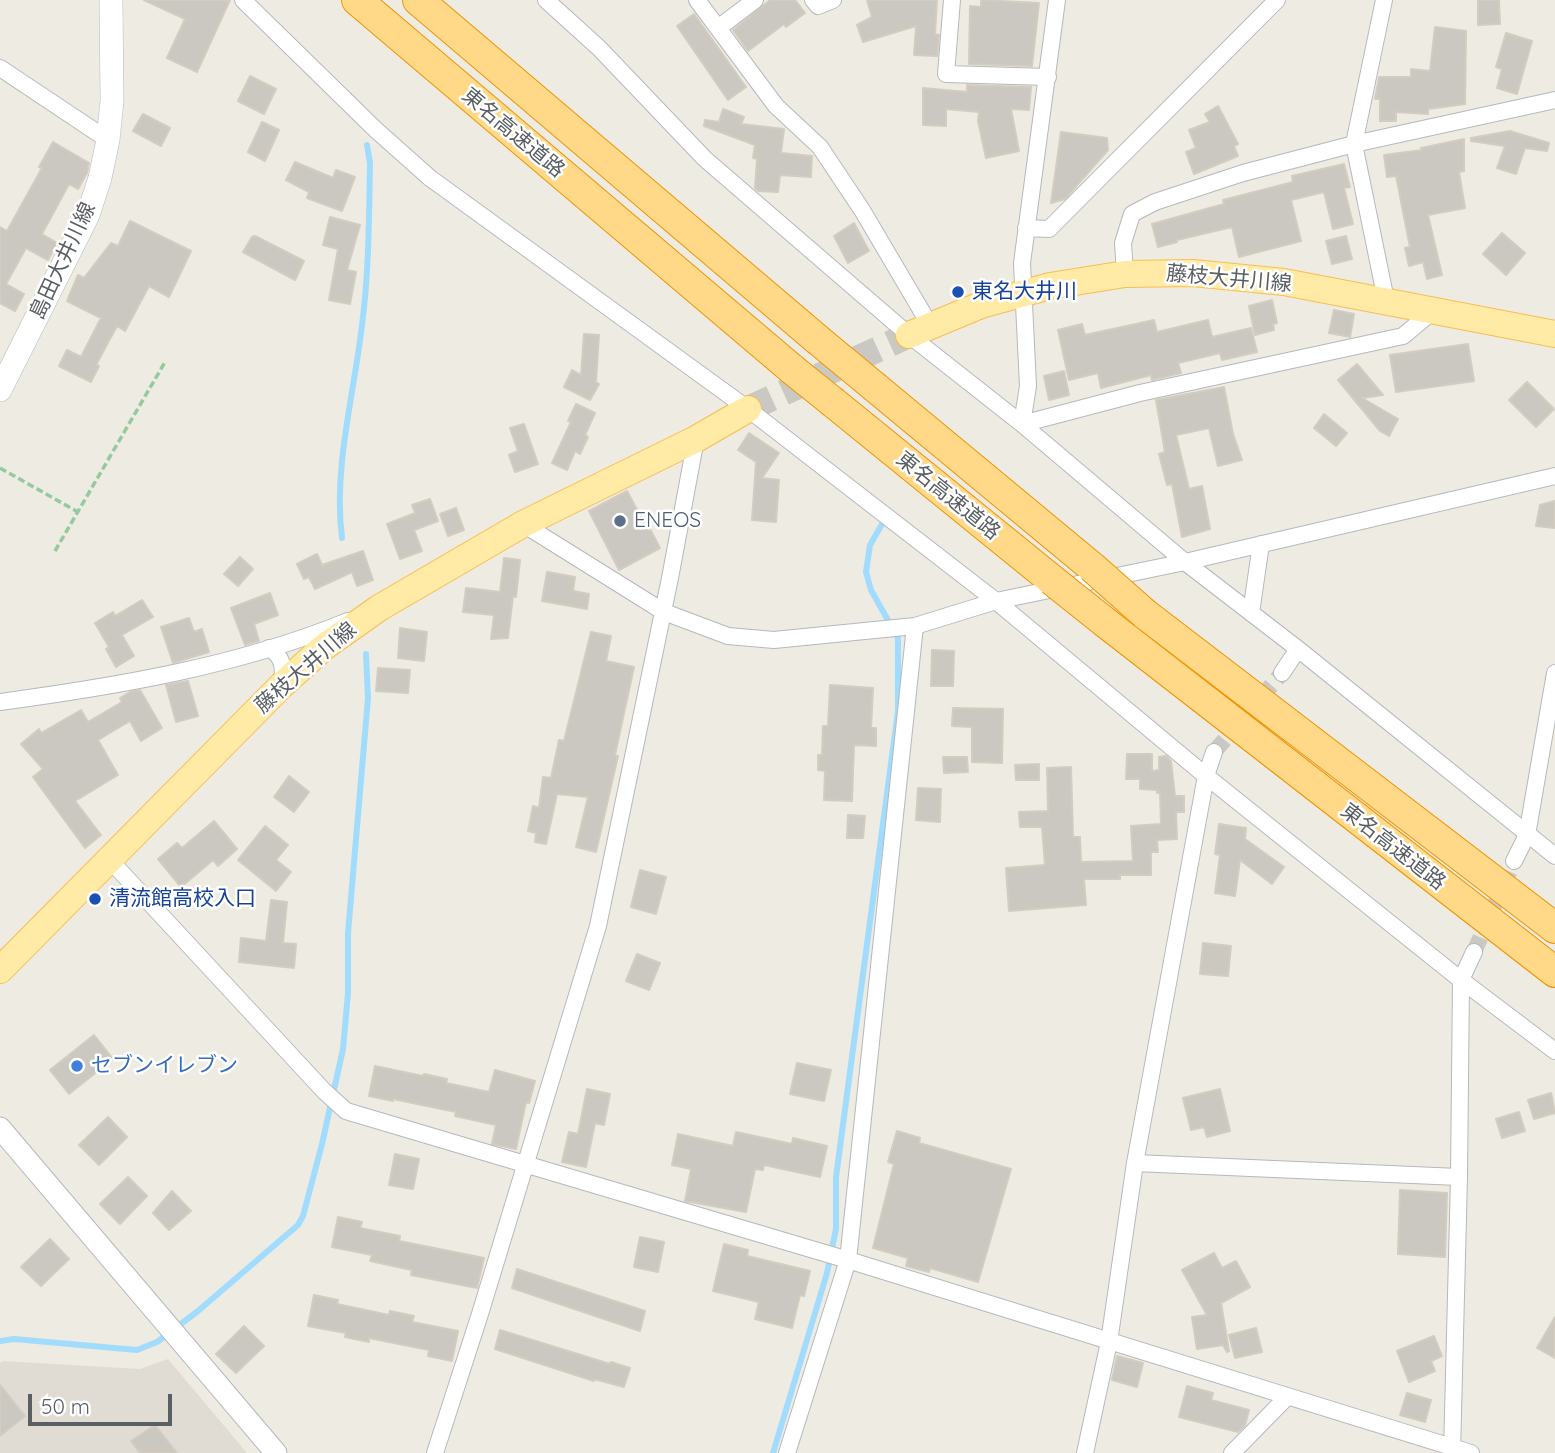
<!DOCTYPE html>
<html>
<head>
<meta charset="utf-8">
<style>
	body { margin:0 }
	#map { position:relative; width:1555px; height:1453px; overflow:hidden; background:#eeebe2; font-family:Quicksand,sans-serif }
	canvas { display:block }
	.scale { position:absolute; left:28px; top:1394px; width:144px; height:32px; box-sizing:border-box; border:4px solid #5a5f64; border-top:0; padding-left:9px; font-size:21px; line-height:24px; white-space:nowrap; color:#5a5f64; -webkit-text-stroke:5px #fff; paint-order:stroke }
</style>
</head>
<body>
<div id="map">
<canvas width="1555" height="1453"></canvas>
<div class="scale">50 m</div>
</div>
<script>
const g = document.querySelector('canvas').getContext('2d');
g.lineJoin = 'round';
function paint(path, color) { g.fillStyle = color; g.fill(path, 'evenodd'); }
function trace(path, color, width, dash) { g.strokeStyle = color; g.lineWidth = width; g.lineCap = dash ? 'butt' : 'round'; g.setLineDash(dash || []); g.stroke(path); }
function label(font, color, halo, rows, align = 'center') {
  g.font = font + ' Quicksand,"Noto Sans JP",sans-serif'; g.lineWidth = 5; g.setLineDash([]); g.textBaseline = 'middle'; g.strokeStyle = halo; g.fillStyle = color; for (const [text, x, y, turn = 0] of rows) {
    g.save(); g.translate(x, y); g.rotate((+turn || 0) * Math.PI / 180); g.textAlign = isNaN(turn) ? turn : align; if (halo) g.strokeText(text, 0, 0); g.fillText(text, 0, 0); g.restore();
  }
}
const education = new Path2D(`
	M168,1359L247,1453H0V1363L3,1361L140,1369Z`);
const stream = new Path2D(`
	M342,538C333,468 354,395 362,325C369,272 369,217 370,163L367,145
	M0,1341L14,1339L137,1350L157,1342L198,1311L298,1225L303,1216L322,1144L343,1049L348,993V933L368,698L366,654
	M773,1453L827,1273L836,1229V1177L898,711V638L871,590L866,572L870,545L885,519`);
const building = new Path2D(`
	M144,0H230L197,72L167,58L185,19Z
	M770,0H795L805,13L786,27L784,24L748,51L733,30Z
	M867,0H937L935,34L939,35L937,56L914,55L916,26L863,42L857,25L872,17Z
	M981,0L1039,3L1032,66L969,64L970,6L981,7Z
	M1478,0H1499L1500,24L1478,25Z
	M694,14L746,87L728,100L677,26Z
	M1435,27L1466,31L1465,104L1428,109V114L1396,112V121H1380V99H1375L1379,77H1411V69L1430,71Z
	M1506,33L1532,41L1517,94L1497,88L1502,69L1496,67Z
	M250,76L276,89L264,114L238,101Z
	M967,85L1031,87L1029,110L1011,109L1019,151L986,158L978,121L979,112L946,109V126L923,125V88L967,92Z
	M1218,106L1238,144L1234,146L1238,156L1194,174L1186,152L1196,148L1189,130L1210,122L1205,114Z
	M723,109L744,117L741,124L784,129L781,153L812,156L811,177L780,175L778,192L758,191L755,188L757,159L753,158L755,145L704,126L705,120L719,122Z
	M143,114L170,128L161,146L133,131Z
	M262,122L279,130L265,161L248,152Z
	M1510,131L1549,143L1547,151L1525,148L1516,174L1497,168L1505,146L1471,141V138Z
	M1061,132L1107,138L1108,150L1065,199L1051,203Z
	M1464,139V171L1459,172L1465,208L1428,215L1442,275L1427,279L1423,262L1409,266L1405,248L1410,247L1396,176L1387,177L1384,155L1422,150L1421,148Z
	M53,142L89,163L87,173L78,189L69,184L42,234L57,243L48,260L26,248L6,284L24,294L15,311L0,303V227L7,231L42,168L39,167Z
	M295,162L333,178L336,170L355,177L342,211L307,198L309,192L286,180Z
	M1344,164L1350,187L1344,188L1353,224L1333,229L1324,192L1291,200L1301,241L1239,257L1232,227L1177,240V242L1158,247L1152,224L1224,204L1223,200L1293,182L1292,176Z
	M330,217L360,225L347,270L356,272L350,304L329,300L338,249L323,245Z
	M130,221L191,251L169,297L149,286L125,331L117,326L96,365L99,366L91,382L59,366L67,350L81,357L101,318L67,301L78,275L84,278L111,243L118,246Z
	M854,223L869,251L848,263L834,236Z
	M1502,233L1525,253L1506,275L1483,254Z
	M255,236L304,261L295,280L243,252L252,237Z
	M1346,236L1352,259L1332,264L1326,241Z
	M1272,300L1277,323L1273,324L1274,330L1255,335L1249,306Z
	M1334,310L1354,314L1350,337L1329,333Z
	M1154,320L1157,332L1208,320L1212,337L1251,328L1257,352L1222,360L1220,353L1178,363L1181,373L1152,380L1151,375L1101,388L1098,373L1069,380L1058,330L1082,324L1085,335Z
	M584,334L599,335L596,382L599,384L590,400L564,387L572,370L581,375Z
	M1468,344L1474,381L1396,392L1390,355Z
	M1357,364L1383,395L1362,398L1398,419L1389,436L1380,431L1338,380Z
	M1064,371L1069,395L1049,400L1044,376Z
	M1527,382L1554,409L1536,427L1509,400Z
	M1224,387L1233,434L1242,460L1218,466L1209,428L1176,435L1189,489L1202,486L1210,529L1182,537L1172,484L1167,485L1159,454L1165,452L1156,400Z
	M576,404L595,413L585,435L588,437L580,454L575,451L567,470L552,463L571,422L568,421Z
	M1324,414L1347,433L1336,446L1314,428Z
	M524,424L538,464L515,472L509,455L518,451L510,428Z
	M749,433L779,453L762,478L779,480L776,522L752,520L756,462L738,450Z
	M627,491L648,530L650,529L660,548L619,570L589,511Z
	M430,499L438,521L414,530L422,551L400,559L387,524L415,513L412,505Z
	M1555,501V528L1536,526L1540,505Z
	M456,508L464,530L448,536L440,514Z
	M363,551L373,580L357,586L352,572L315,589L309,577L304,579L297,564L317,554L322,565Z
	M240,557L253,569L238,586L224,574Z
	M504,558L520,560L516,597L513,596L508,638L491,639L494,615L463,612L466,588L500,592Z
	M547,572L575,577L573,591L589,594L587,609L542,601Z
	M270,593L278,615L254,624L259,641L245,645L231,608Z
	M142,600L153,617L122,635L134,656L116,667L106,649L109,647L95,623L113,612L115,616Z
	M189,618L194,632L202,629L209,652L173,663L161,627Z
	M400,628L427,632L424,661L398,658Z
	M591,632L611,636L606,661L634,667L615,755L618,756L596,852L576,847L588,797L557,794L546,844L535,842L536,833L528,831L533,806L539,808L543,777L551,778L559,740L564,741Z
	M932,650L954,651L953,686H931Z
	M378,668L410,670L408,693L376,691Z
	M188,681L198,716L176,722L166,685Z
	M830,685L873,688L871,728H876V746L854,745L852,801L824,800L825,771L818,770V755H822L823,726H828Z
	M140,690L162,728L141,741L130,721L98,740L118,775L75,801L101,835L85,848L33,777L43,769L21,744L39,729L41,733L81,710L88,722L122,702L120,698L130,692Z
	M953,708L1003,709L1002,763L972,762V727L952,726Z
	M1127,754H1152V771L1159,770V757L1166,756L1171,761L1175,796H1184V812H1176L1177,839L1157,840L1158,852H1151V875H1120V879H1084L1086,905L1009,911L1006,868L1045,865L1042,827H1020L1019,812L1048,811L1047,768L1071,767L1073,837H1080L1081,862L1133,861L1131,826L1161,824L1160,792L1157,793V790L1140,789V779H1126Z
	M943,757H967L968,772L944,773Z
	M1039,764V780H1016L1015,765Z
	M289,776L309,792L294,812L274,797Z
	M918,788L941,789L940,822L916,820Z
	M848,815L865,816L863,838H847Z
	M214,821L237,849L218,866L213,860L181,887L158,859L177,843L182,848Z
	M1219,824L1246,828L1245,839L1284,867L1272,884L1240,860L1235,896L1215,893L1220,855L1215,854Z
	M265,826L288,845L276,860L291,872L276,891L238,860Z
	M640,870L666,877L656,914L631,907Z
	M271,900L287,902L283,943L296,944L294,968L239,962L241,938L266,941Z
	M1203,943L1231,946L1228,976L1200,974Z
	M637,954L660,963L649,990L626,981Z
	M94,1035L113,1059L69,1094L50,1070Z
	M797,1063L831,1070L824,1101L790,1094Z
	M375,1066L423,1076L424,1074L447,1079L446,1083L489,1092L495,1070L535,1081L529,1103L526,1102L516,1149L492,1144L496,1125L455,1116L456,1112L393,1099V1101L369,1096Z
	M587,1089L610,1094L604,1125L595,1123L586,1167L562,1162L569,1132L578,1134Z
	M1220,1089L1230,1131L1207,1137L1204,1127L1191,1130L1183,1098Z
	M1551,1093L1555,1113L1534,1119L1528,1100Z
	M1519,1112L1525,1131L1502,1138L1496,1119Z
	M108,1117L127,1137L99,1165L79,1145Z
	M897,1131L920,1138L919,1143L1011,1169L978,1282L930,1268L929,1272L906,1266L908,1258L873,1248L894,1164L888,1162Z
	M736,1132L792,1144L793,1138L827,1146L820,1177L764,1165L763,1170L755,1169L746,1212L685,1201L691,1169L672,1165L678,1134L733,1146Z
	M395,1154L419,1159L413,1189L389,1185Z
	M128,1177L147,1196L120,1224L100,1204Z
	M1400,1190L1447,1193L1445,1257L1398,1254Z
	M172,1191L191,1211L169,1230L153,1213Z
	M338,1217L362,1222L360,1228L400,1236L399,1241L484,1258L477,1288L411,1275L412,1270L370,1261L372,1255L332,1247Z
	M640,1237L664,1242L658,1272L634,1267Z
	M50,1239L69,1259L41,1286L21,1267Z
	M724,1244L748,1250L747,1256L810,1271L804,1296L800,1295L792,1328L755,1319L759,1302L713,1291Z
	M1214,1253L1222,1268L1236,1261L1250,1287L1221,1303L1229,1351L1227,1352L1223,1345L1197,1349L1192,1317L1207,1315L1182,1270Z
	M517,1269L645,1311L640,1331L512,1288Z
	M314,1295L338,1300L337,1304L389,1315L390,1311L414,1316L412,1322L458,1331L452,1361L428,1356L429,1350L369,1338V1342L345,1337L346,1333L308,1326Z
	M1555,1317V1358L1537,1348Z
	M244,1326L264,1346L236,1373L216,1354Z
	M1256,1328L1262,1352L1235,1358L1229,1335Z
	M500,1330L610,1364L611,1362L630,1368L624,1387L594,1379V1381L495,1349Z
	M1434,1336L1442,1356L1431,1361L1435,1371L1409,1382L1397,1351Z
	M1117,1356L1143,1363L1137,1387L1112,1380Z
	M0,1385L25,1416L0,1436Z
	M1187,1386L1213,1393L1211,1400L1249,1410L1245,1425L1238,1432L1179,1417Z
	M1407,1393L1431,1400L1425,1422L1400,1415Z
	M155,1425L177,1453H140L131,1441Z`);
const minorTunnel = new Path2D(`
	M1214,752L1282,673
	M1474,952L1514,861`);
const primaryTunnel = new Path2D(`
	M748,409L909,335`);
const path = new Path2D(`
	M0,468L78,512
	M55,551L165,362`);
const minor = new Path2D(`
	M243,0L376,130L430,178L748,409L996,601L1206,776L1461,980L1555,1051
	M546,0L599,48L705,159L909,335L1022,424L1185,562L1298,649L1555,856
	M697,0L776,106L820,147L862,210L931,327
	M813,0L818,6L833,0
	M952,0L946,74L1048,77
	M1057,0L1022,263L1028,386L1022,424L1140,393L1403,336L1434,310
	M1384,0L1354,144L1386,300
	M718,28L755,0
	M0,68L108,140
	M1026,228L1049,229L1277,0
	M1125,274L1123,243L1132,214L1155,202L1243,173L1354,144L1555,100
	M523,524L664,612L728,636L774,640L915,626L996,601L1185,562L1555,476
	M1251,613L1261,544
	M269,648C284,657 284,669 282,685
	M1282,673L1298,649
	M0,702C118,686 238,666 348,621
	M109,859L324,1091L346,1111L848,1260L1471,1453
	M1514,861L1527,835L1555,673
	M1135,1163L1459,1177
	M435,1453L480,1314L598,926L670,578L696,439
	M787,1453L848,1260L915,626
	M1085,1453L1109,1342L1135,1163L1206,776L1214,752
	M1232,1453L1287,1397
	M1452,1453L1459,1177L1461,980L1474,952`);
const tertiary = new Path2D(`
	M0,1128L276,1453`);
const secondary = new Path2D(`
	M0,390L88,215L100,178L108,140L112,101L111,0`);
const primary = new Path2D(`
	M909,335L981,305L1050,286L1125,274L1193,273L1284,282L1555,334
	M0,970L282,685L324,647L379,608L523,524L696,439L748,409`);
const motorway = new Path2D(`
	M357,0L793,370
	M418,0L818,340
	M876,388L1092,567
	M834,403L1052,580
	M1145,614L1555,928
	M1106,623L1555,972`);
const motorwayBridge = new Path2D(`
	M818,340L876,388
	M793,370L834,403
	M1092,567L1145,614
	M1052,580L1106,623`);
const markers = [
	[958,292,7,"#1a4fb4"],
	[620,521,7,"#5c6f8a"],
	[95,899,7,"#1a4fb4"],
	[77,1066,7,"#3f7fe0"]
];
const streetNames = [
	["東名高速道路",513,133,40],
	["島田大井川線",63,261,-65],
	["藤枝大井川線",1229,279,5],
	["東名高速道路",948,496,39],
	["藤枝大井川線",306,668,-41],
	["東名高速道路",1393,847,38]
];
const transitNames = [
	["東名大井川",972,292],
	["清流館高校入口",109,899]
];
const serviceNames = [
	["ENEOS",634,521]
];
const shopNames = [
	["セブンイレブン",91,1066]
];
paint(education, '#e0dcd3');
trace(stream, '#a1dcff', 6);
paint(building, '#cbc7c1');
trace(building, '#d3ccc0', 2);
trace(minorTunnel, '#c9c8c2', 16, [16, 8]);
trace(primaryTunnel, '#c9c8c2', 26, [26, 13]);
trace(minor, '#b5b9bd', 18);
trace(tertiary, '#b5b9bd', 23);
trace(secondary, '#b6babf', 24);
trace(primary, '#f8be51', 28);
trace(motorway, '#f09400', 32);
trace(path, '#95c9a0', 3.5, [7, 3.5]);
trace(minor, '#fff', 16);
trace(tertiary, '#fff', 21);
trace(secondary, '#fff', 23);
trace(primary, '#ffeaa6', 26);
trace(motorway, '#ffd988', 30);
trace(motorwayBridge, '#f09400', 32, []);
trace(motorwayBridge, '#ffd988', 30);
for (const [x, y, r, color] of markers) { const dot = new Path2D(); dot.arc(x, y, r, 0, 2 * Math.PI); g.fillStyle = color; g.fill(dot); trace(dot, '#fff', 2.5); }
label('21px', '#5a5f64', '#fff', streetNames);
label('21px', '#164399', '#fff', transitNames, 'left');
label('21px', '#4e5e75', '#fff', serviceNames, 'left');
label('21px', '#366cbe', '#fff', shopNames, 'left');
</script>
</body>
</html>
